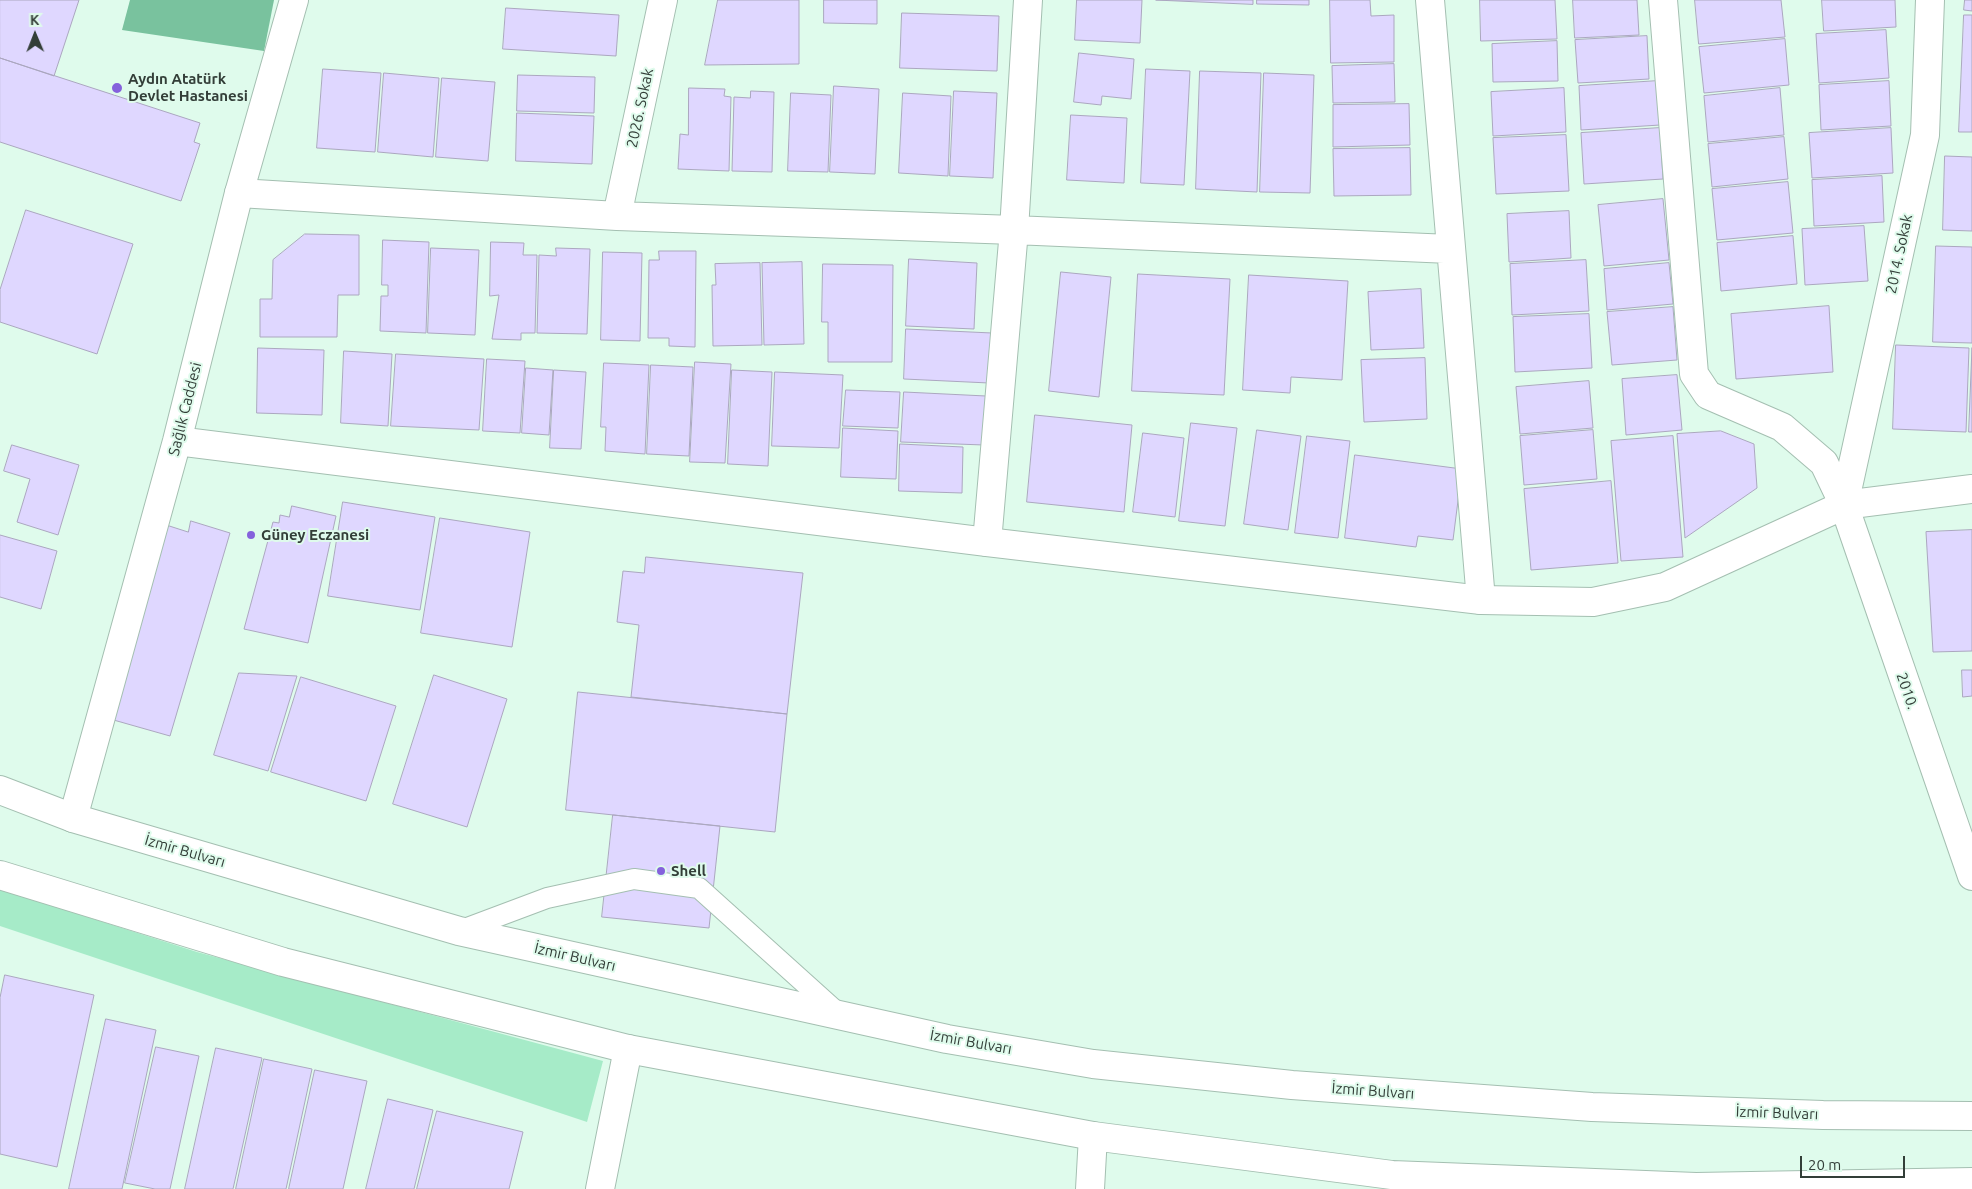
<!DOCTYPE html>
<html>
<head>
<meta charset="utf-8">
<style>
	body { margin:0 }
	#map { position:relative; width:1972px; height:1189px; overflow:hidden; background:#dffbec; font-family:Ubuntu,sans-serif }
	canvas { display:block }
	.north { position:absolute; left:10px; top:10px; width:50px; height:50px; -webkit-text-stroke:4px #dffbec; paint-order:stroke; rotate:359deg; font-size:14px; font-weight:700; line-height:20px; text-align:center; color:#333e38 }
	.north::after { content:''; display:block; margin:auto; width:18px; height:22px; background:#333e38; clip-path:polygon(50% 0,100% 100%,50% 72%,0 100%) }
	.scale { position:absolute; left:1800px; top:1156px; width:105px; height:22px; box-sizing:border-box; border:2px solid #333e38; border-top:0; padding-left:6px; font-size:15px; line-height:18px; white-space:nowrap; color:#333e38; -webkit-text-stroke:4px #dffbec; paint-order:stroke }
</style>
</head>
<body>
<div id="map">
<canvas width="1972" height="1189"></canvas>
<div class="north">K</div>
<div class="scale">20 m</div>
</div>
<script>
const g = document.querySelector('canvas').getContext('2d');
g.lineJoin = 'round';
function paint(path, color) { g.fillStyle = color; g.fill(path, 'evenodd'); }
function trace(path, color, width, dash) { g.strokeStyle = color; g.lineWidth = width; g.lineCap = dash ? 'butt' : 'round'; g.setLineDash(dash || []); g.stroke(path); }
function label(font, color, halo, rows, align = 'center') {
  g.font = font + ' Ubuntu,sans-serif'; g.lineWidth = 4; g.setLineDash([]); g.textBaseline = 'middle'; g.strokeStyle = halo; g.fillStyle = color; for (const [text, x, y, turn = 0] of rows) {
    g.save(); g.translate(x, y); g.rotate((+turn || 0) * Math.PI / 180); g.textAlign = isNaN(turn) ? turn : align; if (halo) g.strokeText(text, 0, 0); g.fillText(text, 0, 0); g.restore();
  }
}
const green = new Path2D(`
	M0,889L197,952L603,1061L587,1122L0,926Z`);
const forest = new Path2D(`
	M130,0H274L264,51L122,30Z`);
const building = new Path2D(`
	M0,0H79L54,76L0,58Z
	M718,0H799V64L705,65Z
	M824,0H877V24L824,23Z
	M1077,0H1142L1140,43L1075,40Z
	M1156,0H1253V4Z
	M1257,0H1309V5L1257,4Z
	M1330,0H1370L1371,16L1394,15V62L1331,63Z
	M1480,0H1555L1557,39L1481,41Z
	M1573,0H1637L1639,35L1575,38Z
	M1695,0H1781L1785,37L1699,44Z
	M1822,0H1895L1896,27L1824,31Z
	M1965,0H1972V11L1964,10Z
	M506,8L619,15L616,56L503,49Z
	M902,13L999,16L997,71L900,68Z
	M1964,15H1972V132H1959Z
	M1886,30L1889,78L1819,83L1816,34Z
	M1647,36L1649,79L1578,83L1575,40Z
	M1785,39L1789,85L1704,93L1699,47Z
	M1557,41L1558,81L1493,82L1492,44Z
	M1079,53L1134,59L1131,99L1102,96L1101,105L1074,102Z
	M0,58L200,123L194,142L200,144L181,201L0,142Z
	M1394,64L1395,102L1333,103L1332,66Z
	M323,69L381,73L375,152L317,148Z
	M1146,69L1190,71L1184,185L1141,183Z
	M1200,71L1261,73L1257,192L1196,189Z
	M384,73L439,78L433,157L378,152Z
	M1264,73L1314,75L1310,193L1260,192Z
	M518,75L595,77L594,113L517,111Z
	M442,78L495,82L488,161L436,157Z
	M1658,81L1660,125L1581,130L1579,86Z
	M1889,81L1891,126L1821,130L1819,85Z
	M834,86L879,89L875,174L830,172Z
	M689,88L725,89L724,96L731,97L729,171L678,169L680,134L688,135Z
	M1564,88L1566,132L1493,136L1491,92Z
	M1780,88L1784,135L1708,142L1704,96Z
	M751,91L774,92L772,172L732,171L734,97L750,98Z
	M954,91L997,93L993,178L950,176Z
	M791,93L831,95L828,172L788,171Z
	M903,93L951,96L948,176L899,173Z
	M1409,104L1410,145L1333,147V105Z
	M517,113L594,116L592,164L516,161Z
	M1071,115L1127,118L1124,183L1067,180Z
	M1660,128L1663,179L1584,184L1581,133Z
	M1891,128L1893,173L1812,178L1809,133Z
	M1566,135L1569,191L1496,194L1493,138Z
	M1784,137L1788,179L1712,187L1708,144Z
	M1410,148L1411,195L1334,196L1333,149Z
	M1945,156L1972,157V231L1943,230Z
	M1882,176L1884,222L1814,226L1812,180Z
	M1788,182L1793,233L1717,240L1712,189Z
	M1663,199L1669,260L1604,266L1598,205Z
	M26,210L133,244L97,354L0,322V290Z
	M1569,211L1571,258L1509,262L1507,214Z
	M1864,226L1868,281L1805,285L1802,229Z
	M305,234L359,235V295H338L337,337H260V299H272L273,260Z
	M1793,236L1797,284L1721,291L1717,243Z
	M383,240L429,242L426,333L380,331L381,296H388V285H382Z
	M491,242L524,243L523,255H537L535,333H521V340L492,339L499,295L490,296Z
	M1936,246L1972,247V343L1933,342Z
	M431,248L479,250L475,335L428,333Z
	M556,248L590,249L587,334L537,333L539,255L556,256Z
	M659,251H696L695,347L669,346V338H648L649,260H659Z
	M603,252L642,253L640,341L601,340Z
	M909,259L977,263L974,329L906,326Z
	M1586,260L1589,311L1512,315L1510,264Z
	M802,262L804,344L764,345L762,263Z
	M760,263L762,345L713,346L712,285H716L715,264Z
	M1669,263L1673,304L1607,310L1604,269Z
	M823,264L893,265L892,362H828V322H822Z
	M1061,272L1111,277L1099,397L1049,391Z
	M1138,274L1230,279L1224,395L1132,391Z
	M1249,275L1348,281L1342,380L1291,377L1290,393L1243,390Z
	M1421,289L1424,348L1371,350L1368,292Z
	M1829,306L1833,372L1736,379L1731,314Z
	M1673,307L1677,360L1612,365L1607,312Z
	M1589,314L1592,368L1515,372L1513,317Z
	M906,329L992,333L989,383L904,379Z
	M1896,345L1969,348L1966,432L1893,429Z
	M258,348L324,350L322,415L257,413Z
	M1972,348V432H1969Z
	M344,351L392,354L388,426L341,423Z
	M396,354L484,359L479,430L391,426Z
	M1425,358L1427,419L1364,422L1361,360Z
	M487,359L525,361L520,433L483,431Z
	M695,362L731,364L725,463L690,462Z
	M604,363L649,365L645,454L605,451L606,427H601Z
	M651,365L693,367L689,456L647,454Z
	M526,368L553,370L549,435L522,433Z
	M554,370L586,372L581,449L550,448Z
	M732,370L772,372L768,466L728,464Z
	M775,372L843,375L839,448L772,446Z
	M1677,375L1682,430L1626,435L1622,379Z
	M1589,381L1593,428L1520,434L1516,387Z
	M846,390L900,392L898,428L843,426Z
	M904,392L986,396L984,445L901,442Z
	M1035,415L1132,425L1124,512L1027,502Z
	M1191,423L1237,428L1225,526L1179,521Z
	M843,428L898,431L896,479L841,477Z
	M1257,430L1301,436L1288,530L1244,524Z
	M1593,430L1597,479L1524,485L1520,436Z
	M1721,431L1754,444L1757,488L1685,538L1677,434Z
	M1143,433L1184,438L1175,517L1133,512Z
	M1307,436L1350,441L1338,538L1295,533Z
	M1673,436L1683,557L1621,561L1611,441Z
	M900,444L963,447L962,493L899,491Z
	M12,445L79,465L58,535L17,522L30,479L4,471Z
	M1355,455L1462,469L1453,540L1418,536L1416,547L1345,538Z
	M1611,481L1618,563L1531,570L1524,489Z
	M343,502L435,517L420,610L328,596Z
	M292,506L336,516L308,643L244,629L273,522L279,523L280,515L289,517Z
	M440,518L530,532L512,647L421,633Z
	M191,521L230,533L170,736L103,717L160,523L188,532Z
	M1972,530V651L1933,652L1926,532Z
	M0,535L57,551L41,609L0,597Z
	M646,557L803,573L787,714L631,697L639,625L617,622L623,571L644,573Z
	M1962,670H1972V696L1963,697Z
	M239,673L297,676L268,771L214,755Z
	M434,675L507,699L467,827L393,804Z
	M301,677L396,706L366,801L271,772Z
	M578,692L787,714L775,832L566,810Z
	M613,815L720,826L709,928L602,917Z
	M5,975L94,995L57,1167L0,1154V998Z
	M106,1019L156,1030L122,1189H69Z
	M156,1047L199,1056L170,1189H155L125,1183Z
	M216,1048L262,1058L233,1189H185Z
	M264,1059L312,1069L286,1189H236Z
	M315,1070L367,1081L343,1189H289Z
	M388,1099L433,1110L414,1189H366Z
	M437,1111L523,1132L509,1189H417Z`);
const service = new Path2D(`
	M459,931L547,898L634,879L699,888L840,1015`);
const minor = new Path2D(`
	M1430,0L1481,600
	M1663,0L1694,374L1708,395L1782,427L1824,463L1844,505L1972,876
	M239,193L617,216L1014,230L1450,249
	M617,216L663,0
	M1844,505L1925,135L1930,0
	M987,542L1014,230L1028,0
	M600,1189L628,1049
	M1090,1189L1093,1136`);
const tertiary = new Path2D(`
	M177,441L987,542L1481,600L1593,602L1665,587L1844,505L1972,489
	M73,818L177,441L239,193L294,0`);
const trunk = new Path2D(`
	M0,790L73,818L459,931L947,1039L1093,1064L1292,1085L1592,1107L1823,1115L1972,1116
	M0,875L283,962L628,1049L1093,1136L1392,1175L1696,1187L1972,1182`);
const markers = [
	[117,88,6,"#8561dc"],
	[251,535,5,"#8561dc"],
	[661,871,5,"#8561dc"]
];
const poiNames = [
	["Aydın Atatürk",128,79],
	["Devlet Hastanesi",128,96],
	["Güney Eczanesi",261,535],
	["Shell",671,871]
];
const streetNames = [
	["2026. Sokak",640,108,-78],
	["2014. Sokak",1899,254,-78],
	["Sağlık Caddesi",185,409,-76],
	["2010.",1907,691,71],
	["İzmir Bulvarı",185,851,16],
	["İzmir Bulvarı",575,957,13],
	["İzmir Bulvarı",971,1042,10],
	["İzmir Bulvarı",1373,1091,4],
	["İzmir Bulvarı",1777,1113,2]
];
paint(green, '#a6ebc8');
paint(forest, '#79c29e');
paint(building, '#dfd7ff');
trace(building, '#aba7bf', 1);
trace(service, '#a4bfb1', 22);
trace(minor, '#a4bfb1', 30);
trace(tertiary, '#a4bfb1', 30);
trace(trunk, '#a4bfb1', 30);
trace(service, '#fff', 20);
trace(minor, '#fff', 28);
trace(tertiary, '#fff', 28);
trace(trunk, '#fff', 28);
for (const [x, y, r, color] of markers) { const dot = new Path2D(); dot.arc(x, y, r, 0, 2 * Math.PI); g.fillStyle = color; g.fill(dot); trace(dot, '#dffbec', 2); }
label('bold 15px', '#333e38', '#dffbec', poiNames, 'left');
label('15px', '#333e38', '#dffbec', streetNames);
</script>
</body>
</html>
